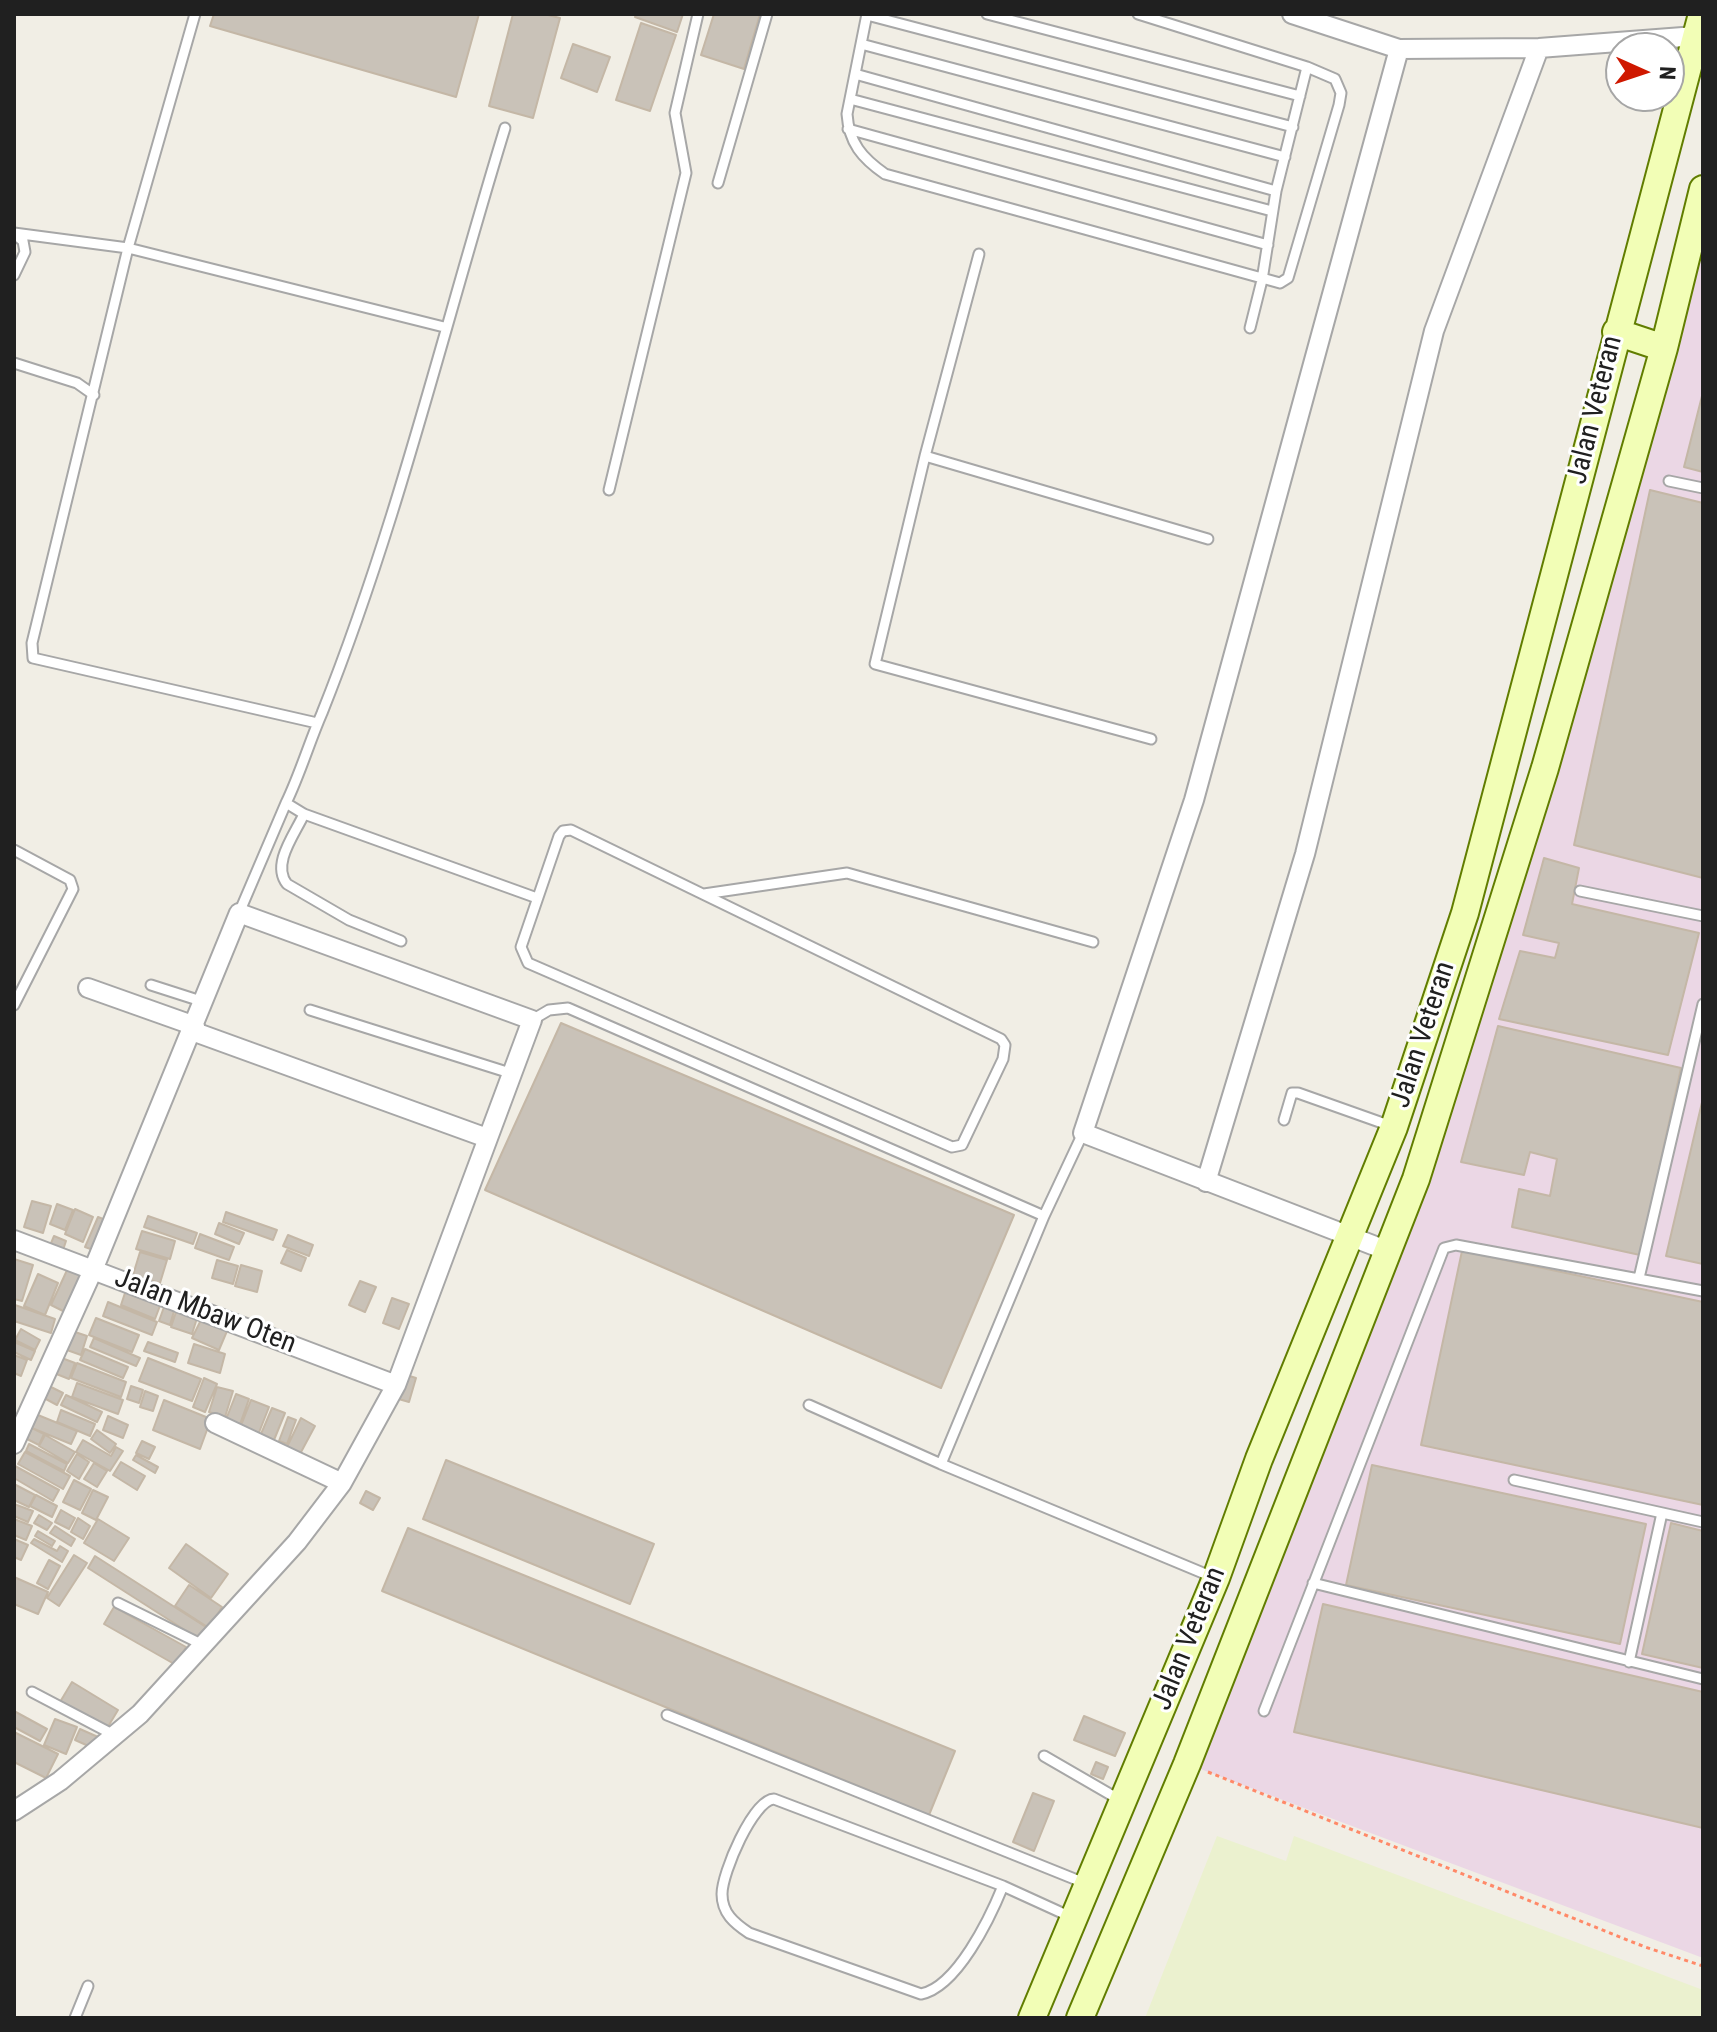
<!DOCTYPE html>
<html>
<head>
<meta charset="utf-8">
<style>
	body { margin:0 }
	#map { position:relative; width:1717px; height:2032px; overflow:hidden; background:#f1eee5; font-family:"Roboto Condensed",sans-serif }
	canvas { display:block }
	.frame { position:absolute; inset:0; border:16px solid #202020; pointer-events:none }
	.north { position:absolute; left:1605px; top:32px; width:80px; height:80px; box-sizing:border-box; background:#fff; border:2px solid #a6a6a6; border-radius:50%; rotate:93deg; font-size:22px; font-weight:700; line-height:32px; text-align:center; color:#202020 }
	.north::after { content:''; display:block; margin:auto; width:28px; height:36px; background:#cf1800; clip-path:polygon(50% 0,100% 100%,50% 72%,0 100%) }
</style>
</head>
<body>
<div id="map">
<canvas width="1717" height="2032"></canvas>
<div class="frame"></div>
<div class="north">N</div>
</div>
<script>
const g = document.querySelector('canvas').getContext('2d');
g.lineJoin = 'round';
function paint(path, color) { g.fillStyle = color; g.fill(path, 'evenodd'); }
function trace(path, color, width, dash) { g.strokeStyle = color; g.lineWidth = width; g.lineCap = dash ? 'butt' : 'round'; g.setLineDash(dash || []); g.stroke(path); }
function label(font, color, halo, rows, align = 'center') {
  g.font = font + ' "Roboto Condensed",sans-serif'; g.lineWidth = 6; g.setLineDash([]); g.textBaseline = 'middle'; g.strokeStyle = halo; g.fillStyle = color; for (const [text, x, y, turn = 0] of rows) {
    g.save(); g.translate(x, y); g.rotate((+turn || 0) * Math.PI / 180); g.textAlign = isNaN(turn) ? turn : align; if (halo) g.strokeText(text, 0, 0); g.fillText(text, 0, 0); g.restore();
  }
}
const industrial = new Path2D(`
	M1703,189V1958L1187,1764L1498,925Z`);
const farmland = new Path2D(`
	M1217,1836L1286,1861L1294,1836L1703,1990V2018H1145Z`);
const building = new Path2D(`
	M214,14H479L456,97L210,26Z
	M513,14H544L560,18L533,118L489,106Z
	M636,14H683L677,32L635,17Z
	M714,14H760L744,69L701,55Z
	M641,23L676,35L650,111L616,100Z
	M573,44L610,57L597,92L561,78Z
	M1703,392V472L1684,467Z
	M1650,490L1703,503V878L1574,845Z
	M1544,858L1579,868L1572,904L1699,933L1668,1055L1499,1019L1520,951L1555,958L1559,943L1523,935Z
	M561,1023L1014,1215L941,1388L485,1190Z
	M1498,1026L1681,1068L1640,1255L1512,1227L1519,1189L1550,1196L1557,1159L1530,1152L1524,1175L1461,1162Z
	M1703,1098V1264L1666,1256Z
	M32,1201L51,1206L43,1233L24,1227Z
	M57,1204L73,1210L65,1230L50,1224Z
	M75,1209L93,1217L83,1242L65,1234Z
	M226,1212L277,1230L273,1240L223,1222Z
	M148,1216L197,1233L193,1244L144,1227Z
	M98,1217L111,1222L99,1252L85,1247Z
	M219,1223L244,1233L239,1244L215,1234Z
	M142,1231L175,1241L170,1259L136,1249Z
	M200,1234L234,1247L229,1260L195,1248Z
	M288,1235L313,1245L309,1256L283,1246Z
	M54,1236L66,1241L62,1253L49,1248Z
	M287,1250L306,1258L301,1271L281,1263Z
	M1462,1251L1703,1302V1505L1421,1445Z
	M140,1252L167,1260L160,1283L133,1275Z
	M14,1259L33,1265L22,1301L14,1299Z
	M217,1260L238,1266L233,1284L212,1278Z
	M241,1265L262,1271L257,1292L235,1286Z
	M68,1268L82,1275L65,1312L51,1305Z
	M38,1274L58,1283L45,1315L24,1306Z
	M360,1281L376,1287L365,1312L349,1305Z
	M126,1290L161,1303L155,1319L121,1305Z
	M392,1298L409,1304L399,1329L383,1323Z
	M108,1302L157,1322L152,1335L103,1316Z
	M15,1305L55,1319L51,1333L14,1321Z
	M164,1307L174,1311L170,1325L159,1321Z
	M176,1312L197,1318L192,1334L171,1327Z
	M96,1318L139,1335L132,1352L89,1335Z
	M201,1320L227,1331L219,1350L192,1338Z
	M21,1329L40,1340L35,1350L15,1340Z
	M72,1331L87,1336L81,1355L67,1350Z
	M94,1338L140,1358L136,1366L90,1347Z
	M14,1342L35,1351L31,1360L14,1352Z
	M148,1342L178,1353L175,1362L144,1351Z
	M194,1344L225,1354L220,1373L188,1363Z
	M85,1349L128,1367L123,1378L80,1360Z
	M14,1355L27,1360L21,1376L14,1373Z
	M59,1357L75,1363L69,1379L54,1373Z
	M148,1358L201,1379L192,1401L139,1381Z
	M77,1363L126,1382L121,1397L71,1378Z
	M403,1374L416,1378L409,1402L395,1398Z
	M204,1378L217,1384L205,1412L193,1407Z
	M77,1383L123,1400L118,1414L72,1397Z
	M49,1386L63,1393L57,1405L44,1398Z
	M131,1386L143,1390L139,1403L127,1399Z
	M217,1387L233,1391L225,1417L209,1412Z
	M145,1391L158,1396L153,1411L140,1407Z
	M236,1394L249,1399L239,1427L225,1422Z
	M66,1395L102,1412L97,1422L61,1405Z
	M164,1400L211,1419L200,1449L153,1430Z
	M251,1400L269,1407L258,1435L240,1428Z
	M272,1408L285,1413L274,1440L261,1434Z
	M61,1410L95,1424L90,1436L57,1422Z
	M33,1413L77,1431L71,1444L27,1426Z
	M108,1416L128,1425L123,1438L103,1430Z
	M288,1417L296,1420L287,1444L279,1441Z
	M301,1418L315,1426L300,1454L287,1447Z
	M32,1428L44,1434L39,1445L27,1439Z
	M97,1430L116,1444L110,1453L91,1439Z
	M45,1435L75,1452L68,1463L39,1446Z
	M83,1440L111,1456L116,1447L123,1451L110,1471L76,1452Z
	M142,1441L155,1447L149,1459L136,1453Z
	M29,1444L67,1464L64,1471L26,1451Z
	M25,1452L70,1476L63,1489L18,1464Z
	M77,1454L89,1462L79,1479L67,1471Z
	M136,1455L158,1467L155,1473L133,1460Z
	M446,1460L654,1544L630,1604L423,1519Z
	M121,1462L145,1476L137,1490L113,1475Z
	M94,1463L107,1471L97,1487L84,1479Z
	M1372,1465L1646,1524L1620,1644L1346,1585Z
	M15,1466L59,1490L53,1501L14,1478Z
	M74,1480L91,1489L80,1510L63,1502Z
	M14,1484L35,1495L29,1507L14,1500Z
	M93,1490L108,1497L96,1520L82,1513Z
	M366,1491L380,1498L373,1510L360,1503Z
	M36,1495L57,1506L52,1517L30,1506Z
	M14,1504L33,1511L28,1522L14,1516Z
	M61,1510L75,1518L69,1529L55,1522Z
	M39,1515L52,1523L47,1530L34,1523Z
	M78,1518L90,1526L83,1539L71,1532Z
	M14,1519L32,1526L26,1540L14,1535Z
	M98,1519L129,1538L114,1561L84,1543Z
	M1671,1523L1703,1531V1668L1642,1654Z
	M55,1526L75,1539L71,1546L50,1533Z
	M408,1528L955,1751L929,1815L382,1591Z
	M38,1531L55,1541L52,1546L35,1536Z
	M14,1539L28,1545L21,1560L14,1557Z
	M34,1539L57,1551L60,1546L68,1551L62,1562L31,1543Z
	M186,1544L228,1574L211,1598L169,1568Z
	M74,1555L87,1563L59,1606L47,1598Z
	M95,1556L209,1629L202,1641L88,1568Z
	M49,1560L60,1566L48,1589L37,1583Z
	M14,1577L48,1592L38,1614L14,1604Z
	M189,1585L222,1607L209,1628L175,1606Z
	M1323,1604L1703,1692V1828L1294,1732Z
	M114,1607L186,1647L176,1665L104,1624Z
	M72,1682L118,1710L106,1730L60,1702Z
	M14,1711L47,1729L40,1741L14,1727Z
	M1084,1716L1125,1733L1115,1756L1074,1740Z
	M55,1719L77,1727L66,1754L44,1745Z
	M80,1729L98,1737L93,1748L75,1740Z
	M14,1732L58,1754L46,1778L14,1762Z
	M1096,1762L1108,1767L1103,1779L1091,1774Z
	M1033,1793L1054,1801L1034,1851L1013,1842Z`);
const path = new Path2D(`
	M1208,1772L1645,1947L1703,1966`);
const lane = new Path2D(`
	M867,14L847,114C849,143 862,158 885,174L1280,283L1288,278L1339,105L1341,93L1335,79L1307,67
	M987,14L1300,96
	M1138,14L1307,67L1276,191L1262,280L1250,328
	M867,15L1293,127
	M861,44L1285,157
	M855,74L1276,191
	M850,99L1272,211
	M505,128C445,323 398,523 322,713C309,743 300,774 286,803L304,814L537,898
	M848,129L1268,245
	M718,183L767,14
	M14,233L128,248L195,14
	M14,234L23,241L25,252L14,275
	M979,254L925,456L1208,539
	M14,363L77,383L94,395
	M925,456L875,664L1151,739
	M1669,481L1703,488
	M609,490L686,173L675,113L698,14
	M317,723L33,658L32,643L128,248L444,327
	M304,814C295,834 271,864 287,884L349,920L401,941
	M571,830L1001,1039L1005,1045L1003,1059L962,1145L952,1147L528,963L521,947L559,836L563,831Z
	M14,850L70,880L73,889L14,1005
	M1580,891L1703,916
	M704,894L847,873L1093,942
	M239,913L286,803
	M151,985L204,1002
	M310,1010L510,1073
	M532,1020L549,1010L568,1008L1044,1216L941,1464L1215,1578
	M1284,1120L1292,1093H1298L1391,1126
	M1044,1216L1083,1133
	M1639,1278L1703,1004
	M809,1405L941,1464
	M1514,1480L1703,1522
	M1313,1583L1703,1679
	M118,1603L205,1646
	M1629,1662L1662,1513
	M32,1692L114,1735
	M1264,1711L1444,1248L1456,1245L1703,1291
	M667,1715L1087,1884
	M1044,1756L1120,1800
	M1003,1886L774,1799C753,1800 722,1873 722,1894C722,1913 734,1923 749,1933L921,1994C957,1987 990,1918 1003,1886L1071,1917
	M75,2018L88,1986`);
const street = new Path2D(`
	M1292,14L1399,49L1539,48L1696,36
	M88,988L195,1026
	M192,1031L487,1138
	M1206,1182L1305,854L1434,331L1539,48
	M14,1240L396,1385
	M1388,1251L1083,1133L1194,800L1399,49
	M215,1423L342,1483
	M14,1444L93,1270L239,913L532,1020L396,1385L342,1483L297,1542L140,1714L60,1781L14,1811`);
const secondary = new Path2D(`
	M1616,332L1664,348
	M1032,2018L1216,1578L1259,1459L1394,1127L1465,913L1702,14
	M1080,2018L1187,1764L1416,1179L1545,768L1664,348L1703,189`);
const streetNames = [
	["Jalan Veteran",1596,410,-76],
	["Jalan Veteran",1424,1035,-72],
	["Jalan Mbaw Oten",205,1312,21],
	["Jalan Veteran",1190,1639,-68]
];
paint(industrial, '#ebd7e5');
paint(farmland, '#ebf1cf');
paint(building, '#c9c2b8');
trace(building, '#c4b7a6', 2);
trace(lane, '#a7a7a7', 13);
trace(street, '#a7a7a7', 22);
trace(secondary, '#617d00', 30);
trace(path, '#ff8968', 3, [4, 4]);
trace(lane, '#fff', 9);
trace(street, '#fff', 18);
trace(secondary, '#f2feb6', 26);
label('28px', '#202020', '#fff', streetNames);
</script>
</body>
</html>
